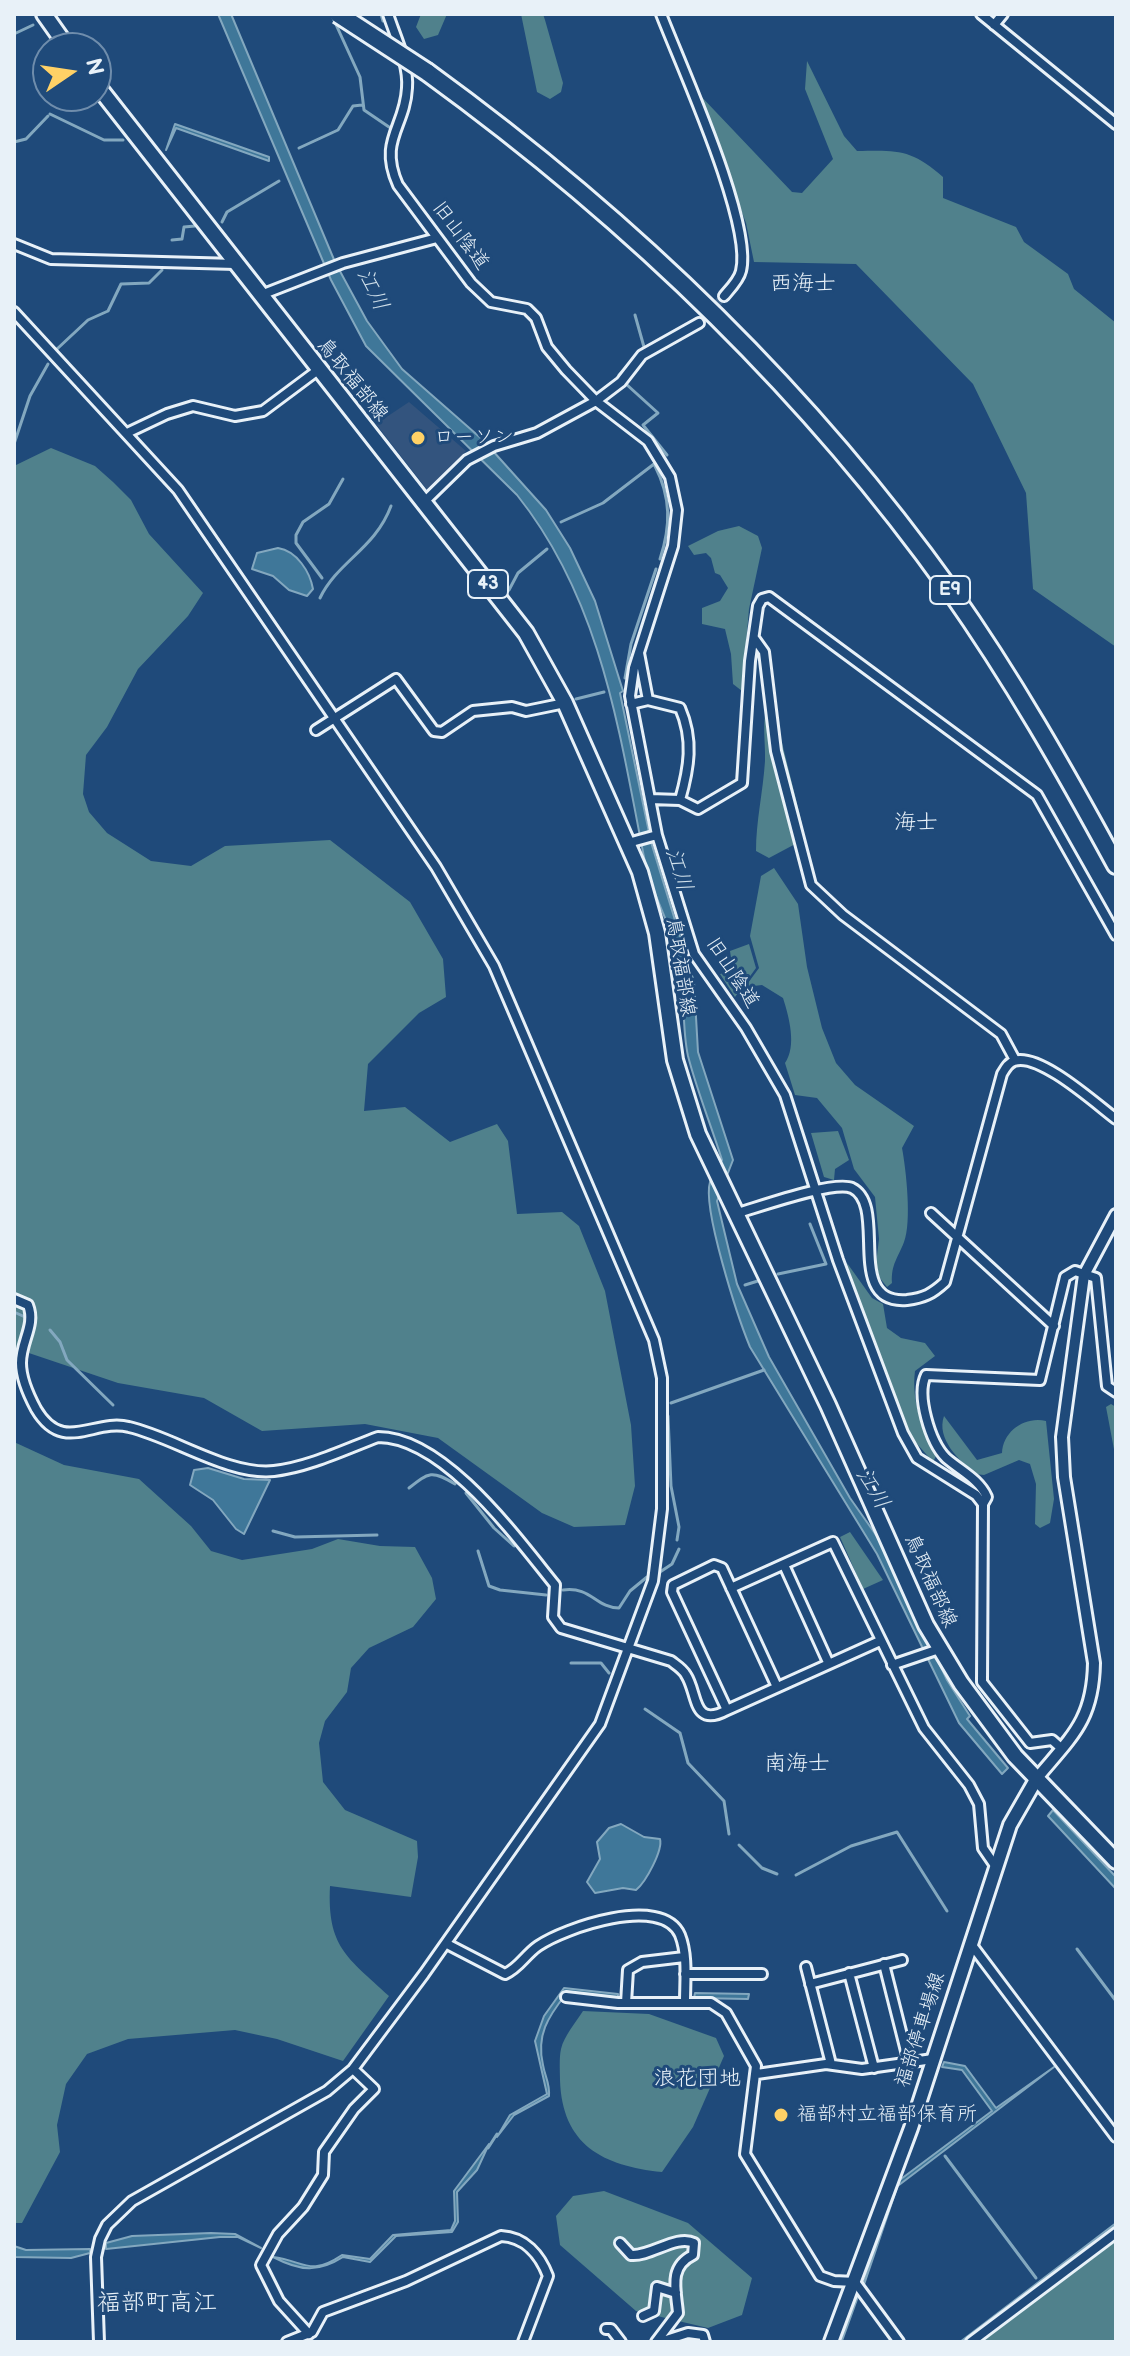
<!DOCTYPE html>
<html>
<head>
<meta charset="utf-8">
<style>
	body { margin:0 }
	#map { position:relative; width:1130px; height:2356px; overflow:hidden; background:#1f4a7a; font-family:"Balsamiq Sans",sans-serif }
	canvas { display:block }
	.frame { position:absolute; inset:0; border:16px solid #e8f1f8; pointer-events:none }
	.north { position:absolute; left:32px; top:32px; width:80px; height:80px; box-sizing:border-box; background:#1f4a7a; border:2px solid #6f8dac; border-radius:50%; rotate:77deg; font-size:22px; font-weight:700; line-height:32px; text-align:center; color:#e8f1f8 }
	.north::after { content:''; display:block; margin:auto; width:28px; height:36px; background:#ffd166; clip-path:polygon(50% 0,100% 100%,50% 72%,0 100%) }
</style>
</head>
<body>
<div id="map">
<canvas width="1130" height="2356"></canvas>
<div class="frame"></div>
<div class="north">N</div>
</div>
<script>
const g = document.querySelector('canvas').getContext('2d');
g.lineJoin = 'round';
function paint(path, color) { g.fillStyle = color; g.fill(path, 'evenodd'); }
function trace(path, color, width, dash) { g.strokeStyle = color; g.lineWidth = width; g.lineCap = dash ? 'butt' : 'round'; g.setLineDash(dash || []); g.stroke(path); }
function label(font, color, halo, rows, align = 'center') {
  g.font = font + ' "Balsamiq Sans","Klee One",sans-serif'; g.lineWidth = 6; g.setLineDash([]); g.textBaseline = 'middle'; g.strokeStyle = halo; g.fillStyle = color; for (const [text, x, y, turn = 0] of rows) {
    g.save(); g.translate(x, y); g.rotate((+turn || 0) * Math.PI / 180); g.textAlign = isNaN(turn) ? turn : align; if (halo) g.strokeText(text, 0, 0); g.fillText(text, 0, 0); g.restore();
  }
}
const built = new Path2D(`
	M409,402L466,451L429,492L376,424Z`);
const green = new Path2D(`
	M421,14H447L438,35L424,39L416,27Z
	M521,14H543L545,20L563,83L561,92L550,99L537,92Z
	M807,61L844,136L857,151C897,150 912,149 943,177V198L1016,227L1024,242L1068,274L1074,289L1116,323V647L1033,589L1026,493L973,384L856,264L754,262L746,223L696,91L792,192L802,193L833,159L805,89Z
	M51,448L95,466L113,482L131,500L149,534L203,593L188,616L138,669L107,727L86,755L83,794L89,812L107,833L151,861L191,866L225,846L330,840L410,902L443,959L446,997L419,1013L368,1064L364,1111L405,1107L450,1142L497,1124L508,1141L517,1214L562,1212L579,1226L605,1291L631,1425L635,1486L625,1525L574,1527L542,1513L438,1438L365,1424L262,1431L204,1398L118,1383L14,1348V466Z
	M739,526L758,536L762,548L749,609L742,691L733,684L731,654L725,629L702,624V608L720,601L728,588L720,575L715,573L711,558L706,553L694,555L688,546L718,531Z
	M771,698L802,824L799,842L769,858L756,851C756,821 763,792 765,761C766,740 760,716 771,698Z
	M774,868L798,904L807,967L822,1028L836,1063L855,1085L914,1126L902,1148C906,1169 912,1222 904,1242C898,1258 891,1264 892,1283L887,1287L879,1277L876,1264L879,1239L875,1197L854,1169L842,1128L817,1098L795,1095L785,1063C797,1046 789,1017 783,998L762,985L745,987L759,968L750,936L761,876Z
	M749,944L756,968L735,997L720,974L733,971L730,951Z
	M838,1131L849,1160L835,1169L834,1180L824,1177L811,1133Z
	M847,1263L872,1298L883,1304L887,1328L901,1338L925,1343L935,1356L915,1371C911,1402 923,1429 936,1456L933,1462L911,1437L864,1322Z
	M1111,1404L1116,1407V1460L1106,1407Z
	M944,1416L977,1460L1002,1453C1003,1431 1025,1416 1046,1421L1054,1499L1050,1523L1040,1528L1035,1524L1036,1484L1030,1464L1019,1460L984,1475L975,1474C959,1460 936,1439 944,1416Z
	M14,1442L64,1465L139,1479L191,1526L211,1551L242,1560L312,1549L338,1539L380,1546L415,1547L432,1578L436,1599L413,1627L369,1648L351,1668L347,1692L325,1721L319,1743L323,1782L345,1810L417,1841L418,1857L411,1897L330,1886C327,1947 347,1957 389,1996L343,2061L277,2039L235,2030L128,2039L87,2054L66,2084L57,2125L60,2152L22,2223H14Z
	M850,1532L883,1580L863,1589L840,1537Z
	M583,2011L649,2014L716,2038L724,2056L693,2127L662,2172C603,2166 562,2145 560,2080C560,2070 559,2058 561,2049C564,2036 576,2022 583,2011Z
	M604,2191L688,2223L752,2278L742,2315L708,2328L636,2311L560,2245L556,2216L573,2196Z
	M1116,2236V2342H975Z`);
const water = new Path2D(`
	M218,14H231L335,262L367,321L402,369L483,440L546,510L570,548L595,601L623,691L620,693L651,842L694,982L698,1052L733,1160L717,1201L737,1284L769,1357L850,1498L888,1552L947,1680L970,1716L967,1719L1008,1768L1002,1774L959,1723L877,1554L750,1347C738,1318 702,1208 710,1182C712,1174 718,1167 722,1160C711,1125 697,1091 688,1056C681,1024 686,991 679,959C671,923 650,892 644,857C619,730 601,600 517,495L366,346L331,280Z
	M175,124L269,157V161L176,128L166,150Z
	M278,548C297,551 310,572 313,589L307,596L289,590L273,576L252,569L257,553Z
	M208,1468L244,1479L270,1480L244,1534L236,1529L213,1500L190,1485L194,1470Z
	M1053,1810L1116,1877V1889L1048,1816Z
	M621,1824L644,1837L660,1839C663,1850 646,1882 636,1890L623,1888L595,1893L587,1882L600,1859L597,1842L609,1828Z
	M564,1988L618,1994V1998L566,1994C548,2017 536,2035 543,2065C545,2077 550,2083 549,2096L514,2115L497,2137L510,2115L547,2094L535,2041L544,2016Z
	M695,1993L749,1994L748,1999L694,1998Z
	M944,2062L965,2066L996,2108L1054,2067L899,2185L897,2182L992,2111L962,2070L942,2067Z
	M489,2144L477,2170L457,2192L458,2222L452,2232L396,2236L370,2262L343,2257C318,2273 300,2271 273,2257C305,2261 309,2277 342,2255L370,2259L393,2235L451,2230L455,2221L454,2191Z
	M1116,2223V2226L960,2342Z
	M211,2233L235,2234L261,2248L238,2237H220L106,2249V2243L132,2236Z
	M14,2246L26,2250L90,2249V2253L71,2258L14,2257Z`);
const stream = new Path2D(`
	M381,14L383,21
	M333,18L360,77L364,110L389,127
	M14,34L33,25
	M50,114L104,140H123
	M14,142L26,139L48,116
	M299,148L338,130L353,106L362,105
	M222,222L227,212L279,181
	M172,240L182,239L184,227L195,226
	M57,349L88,320L108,311L121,284L149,283L162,270
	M619,375L644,347L635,315
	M626,384L658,413L643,425L667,455
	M14,444L30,396L48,364
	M655,466C671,497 671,526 660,559
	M561,522L603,503L654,464
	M322,578L296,543V535L303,522L329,504L343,479
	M509,590L518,573L547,549
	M320,598C338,561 375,549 391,506
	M625,678L631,644L656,569
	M576,699L604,692
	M778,1274L826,1264L810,1224
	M745,1285L761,1280
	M14,1312L25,1317
	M50,1330L60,1342L67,1360L113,1405
	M671,1403L764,1370
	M668,1416L671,1486L679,1527L677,1540
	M409,1488C429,1472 432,1470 455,1484
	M466,1493L494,1528L514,1546
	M273,1531L295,1537L377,1535
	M478,1551L489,1586L500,1590L546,1595
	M657,1583L660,1572L672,1564L679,1549
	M563,1590C591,1586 596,1608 619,1608L630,1591L647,1577
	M571,1663H601L609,1673
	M645,1709L680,1733L688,1763L724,1801L729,1834
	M739,1845L762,1868L777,1874
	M796,1875L851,1846L897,1832L947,1911
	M1077,1949L1116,2001
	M1029,2015L1061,2057
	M488,2148L497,2134
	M945,2156L1036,2278
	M864,2283L898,2183
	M841,2342L858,2295`);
const minorTunnel = new Path2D(`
	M699,323L724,296`);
const minor = new Path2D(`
	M388,14C395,36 409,64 407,88C405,128 378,140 398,185L471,283L491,302L527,309L536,318L547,347L566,370L596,401L648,441L670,477L677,510L673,546L634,668L630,696L657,835L694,954L746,1028L785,1095L838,1260L903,1433L917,1458L976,1495L983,1504L982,1682L1030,1743L1052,1740L1061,1748
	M661,14C681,66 753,223 741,271C739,280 730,289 724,296
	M981,14L1116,124
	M994,25L1003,14
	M14,244L51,259L236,264
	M261,295L343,263L437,238
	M14,312L178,490L436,867L494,966L654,1340L662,1378V1509L653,1581L600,1724L424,1974L353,2069L327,2091L132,2201L107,2225L100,2239L96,2257L99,2342
	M127,433L167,414L193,406L235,416L263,411L318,370
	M424,502L467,460L494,446L537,433L596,401L621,382L642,355L699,323
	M754,638L764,652L776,751L811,885L843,915L1001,1034L1015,1060
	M639,653L648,700
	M631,704L648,700L680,708C694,740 689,768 680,800
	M316,730L396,679L434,731L442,732L473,711L512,707L526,711L565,703
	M650,799L680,800L698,809L742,783L750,661L758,606L762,599L769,597L1037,795L1116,935
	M628,843L657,835
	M738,1213C759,1207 834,1180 852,1188C889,1206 843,1305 907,1300C924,1298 932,1294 945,1282L1002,1074C1005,1069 1008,1063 1014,1061C1039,1052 1096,1104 1116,1119
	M931,1213L1054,1326
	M14,1299L28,1305C36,1325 21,1341 21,1363C21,1378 29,1396 36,1409C63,1455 94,1418 129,1427C173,1437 229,1476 274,1471C309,1467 346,1449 378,1437C444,1437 516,1537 555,1585L553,1617L561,1628L671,1661C676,1665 683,1669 686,1675C698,1693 692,1729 727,1710
	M983,1504L987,1497C979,1479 961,1471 946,1458C930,1442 916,1395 926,1375L1040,1380L1065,1277L1075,1271L1096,1278L1107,1386L1116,1392
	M784,1565L828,1662
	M731,1588L833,1542L924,1728L969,1785L979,1804L983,1848L996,1867
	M892,1665L939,1649
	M777,1687L722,1568L714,1565L673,1585L672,1592L727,1710L880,1641
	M447,1944L505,1974C519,1968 525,1955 538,1946C564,1928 662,1894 680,1935C688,1955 685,1981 685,2003
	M971,1944L1116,2137
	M884,1964L909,2063
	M806,1967L831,2064
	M849,1973L874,2068
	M685,1974H762
	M810,1984L902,1960
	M566,1997L618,2003H711L726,2013L756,2066L745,2154L820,2276L834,2281L855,2282L899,2342
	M626,2003L628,1970L642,1962L684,1957
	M757,2074L826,2064L862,2069L933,2059
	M620,2243L631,2255C650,2257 677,2234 694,2243L693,2255C668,2267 676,2290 678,2313L656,2342
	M643,2316L654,2311L657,2287L676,2293
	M606,2329H611L621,2342
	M309,2334L279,2301L261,2265L278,2234L303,2207L323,2175L324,2152L354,2109L374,2089L353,2069
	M287,2342L312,2332L323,2312L406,2281L501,2236C525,2237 540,2255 548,2276L523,2342
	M660,2342L688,2333L703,2335L705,2342
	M971,2342L1116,2233`);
const tertiary = new Path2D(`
	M1037,1778C1072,1736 1093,1720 1094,1663L1064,1477L1062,1437L1084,1275L1116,1215`);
const secondary = new Path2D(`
	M831,2342L911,2128L1010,1825L1037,1778`);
const primary = new Path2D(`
	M44,14L68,48
	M96,84L526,633L565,703L640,872L657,933L675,1060L698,1134L828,1405L926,1625L961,1683L1015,1756L1116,1861`);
const motorway = new Path2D(`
	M427,72C628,218 805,387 950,590C1012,678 1065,771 1116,865`);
const motorwayBridge = new Path2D(`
	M338,14L427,72`);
const markers = [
	[418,438,8,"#ffd166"],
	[781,2115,8,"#ffd166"]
];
const shields = [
	[488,584,40],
	[950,590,40]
];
const shieldNames = [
	["43",488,584],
	["E9",950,590]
];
const streetNames = [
	["旧山陰道",460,236,53],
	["鳥取福部線",352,380,51],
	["鳥取福部線",680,967,81],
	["旧山陰道",732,973,57],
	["鳥取福部線",930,1581,66],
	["福部停車場線",921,2030,-72]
];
const poiNames = [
	["ローソン",434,438],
	["福部村立福部保育所",797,2115]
];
const neighbourhoodNames = [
	["西海士",803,284],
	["海士",916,823],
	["南海士",797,1764],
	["浪花団地",697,2079]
];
const waterNames = [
	["江川",372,290,64],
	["江川",678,870,73],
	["江川",872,1489,59]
];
const quarterNames = [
	["福部町高江",157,2304]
];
paint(built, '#33547e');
paint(green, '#50818c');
paint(water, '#3f7799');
trace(water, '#83a8bf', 2);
trace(stream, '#83a8bf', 3);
trace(minorTunnel, '#3d638d', 8, [8, 4]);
trace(minor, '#e8f1f8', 14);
trace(tertiary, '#e8f1f8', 16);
trace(secondary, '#e8f1f8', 18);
trace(primary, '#e8f1f8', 20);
trace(motorway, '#e8f1f8', 22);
trace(minor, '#1f4a7a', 8);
trace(tertiary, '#1f4a7a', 10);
trace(secondary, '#1f4a7a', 12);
trace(primary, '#1f4a7a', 14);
trace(motorway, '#1f4a7a', 16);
trace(motorwayBridge, '#e8f1f8', 22, []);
trace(motorwayBridge, '#1f4a7a', 16);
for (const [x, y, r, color] of markers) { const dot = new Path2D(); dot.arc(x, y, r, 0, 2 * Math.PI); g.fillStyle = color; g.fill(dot); trace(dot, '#1f4a7a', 3); }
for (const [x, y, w] of shields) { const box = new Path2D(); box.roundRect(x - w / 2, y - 14, w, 28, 6); g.fillStyle = '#1f4a7a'; g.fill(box); trace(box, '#e8f1f8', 2); }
label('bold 18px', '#e8f1f8', null, shieldNames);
label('20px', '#e8f1f8', '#1f4a7a', streetNames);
label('20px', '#e8f1f8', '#1f4a7a', poiNames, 'left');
label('22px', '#e8f1f8', '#1f4a7a', neighbourhoodNames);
label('italic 22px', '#cfdfea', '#1f4a7a', waterNames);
label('24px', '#e8f1f8', '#1f4a7a', quarterNames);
</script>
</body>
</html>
